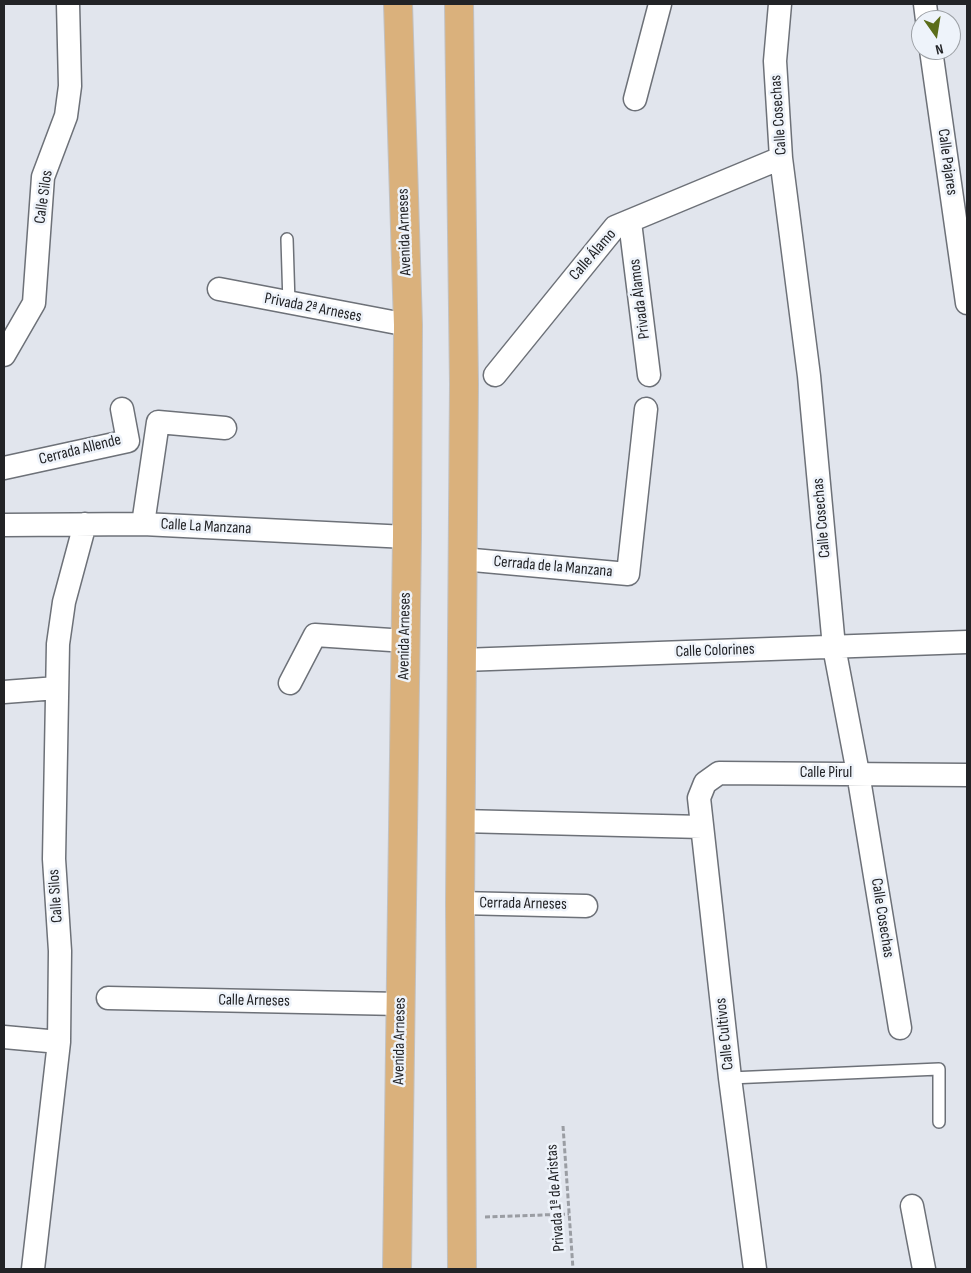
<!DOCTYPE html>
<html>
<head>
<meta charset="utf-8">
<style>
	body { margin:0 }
	#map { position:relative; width:971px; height:1273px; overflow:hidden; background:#e1e5ed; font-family:"Sofia Sans Condensed",sans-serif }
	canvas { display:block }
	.frame { position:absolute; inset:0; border:5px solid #222326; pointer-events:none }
	.north { position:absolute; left:911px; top:10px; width:50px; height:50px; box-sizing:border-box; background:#eef3fa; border:1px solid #9ca0a5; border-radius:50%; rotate:167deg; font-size:14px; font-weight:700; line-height:20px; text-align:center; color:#222326 }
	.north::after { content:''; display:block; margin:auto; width:18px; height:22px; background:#5b6d1a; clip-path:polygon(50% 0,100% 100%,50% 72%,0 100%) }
</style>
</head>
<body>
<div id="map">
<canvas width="971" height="1273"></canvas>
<div class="frame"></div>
<div class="north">N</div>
</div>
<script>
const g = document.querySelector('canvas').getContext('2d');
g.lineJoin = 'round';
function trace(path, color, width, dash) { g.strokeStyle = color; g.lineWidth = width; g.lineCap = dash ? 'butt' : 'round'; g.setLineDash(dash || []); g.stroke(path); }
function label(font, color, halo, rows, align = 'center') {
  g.font = font + ' "Sofia Sans Condensed",sans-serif'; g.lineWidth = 5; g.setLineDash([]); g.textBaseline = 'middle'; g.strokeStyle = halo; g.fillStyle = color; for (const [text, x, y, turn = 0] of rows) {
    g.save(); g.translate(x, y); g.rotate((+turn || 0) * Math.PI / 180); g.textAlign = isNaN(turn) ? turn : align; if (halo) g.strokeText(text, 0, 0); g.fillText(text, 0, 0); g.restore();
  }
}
const path = new Path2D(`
	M563,1126L573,1269
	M485,1217L569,1214`);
const service = new Path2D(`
	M287,239L289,304
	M730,1078L939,1069V1122`);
const minor = new Path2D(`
	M780,4L775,61L781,158L809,376L834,647L858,773L900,1028
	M925,4L927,20
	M931,50L967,303
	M635,99L660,4
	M630,222L649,375
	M219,289L408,325
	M4,355L34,303L43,177L66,116L70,86L68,4
	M495,375L615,227L781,158
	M4,468L128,441L122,409
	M143,524L158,422L225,428
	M4,525L143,524L407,537
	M462,559L628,574L646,409
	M462,660L967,642
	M290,683L315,635L406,641
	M4,692L57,688
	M461,821L702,827
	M460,903L586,906
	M108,998L400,1004
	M4,1037L59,1042
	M912,1206L924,1269
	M33,1269L59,1042L60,951L54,859L58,644L64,602L85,524
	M755,1269L730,1078L699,798L705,783L719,773L967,775`);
const primary = new Path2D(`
	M459,4L464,384L460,903L462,1269
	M397,1269L407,537L408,325L398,4`);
const streetNames = [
	["Calle Cosechas",779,115,-94],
	["Calle Pajares",947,162,82],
	["Calle Silos",44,197,-82],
	["Avenida Arneses",405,232,-92],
	["Calle Álamo",593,255,-49],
	["Privada Álamos",640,299,-97],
	["Privada 2ª Arneses",313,308,11],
	["Cerrada Allende",80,450,-14],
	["Calle Cosechas",822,518,-95],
	["Calle La Manzana",206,527,3],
	["Cerrada de la Manzana",553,567,5],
	["Avenida Arneses",405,636,-89],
	["Calle Colorines",715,651,-2],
	["Calle Pirul",826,773],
	["Calle Silos",56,896,-94],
	["Cerrada Arneses",523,904,1],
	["Calle Cosechas",882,918,81],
	["Calle Arneses",254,1001,1],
	["Calle Cultivos",725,1034,-96],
	["Avenida Arneses",400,1041,-89],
	["Privada 1ª de Aristas",556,1198,-94]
];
trace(service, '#6d7178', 14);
trace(minor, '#6d7178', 25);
trace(primary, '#c1c1c2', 30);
trace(path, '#9a9da3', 3, [5, 2.5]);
trace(service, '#fff', 11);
trace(minor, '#fff', 22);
trace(primary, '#dab17c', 28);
label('16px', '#222326', '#eef3fa', streetNames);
</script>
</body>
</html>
